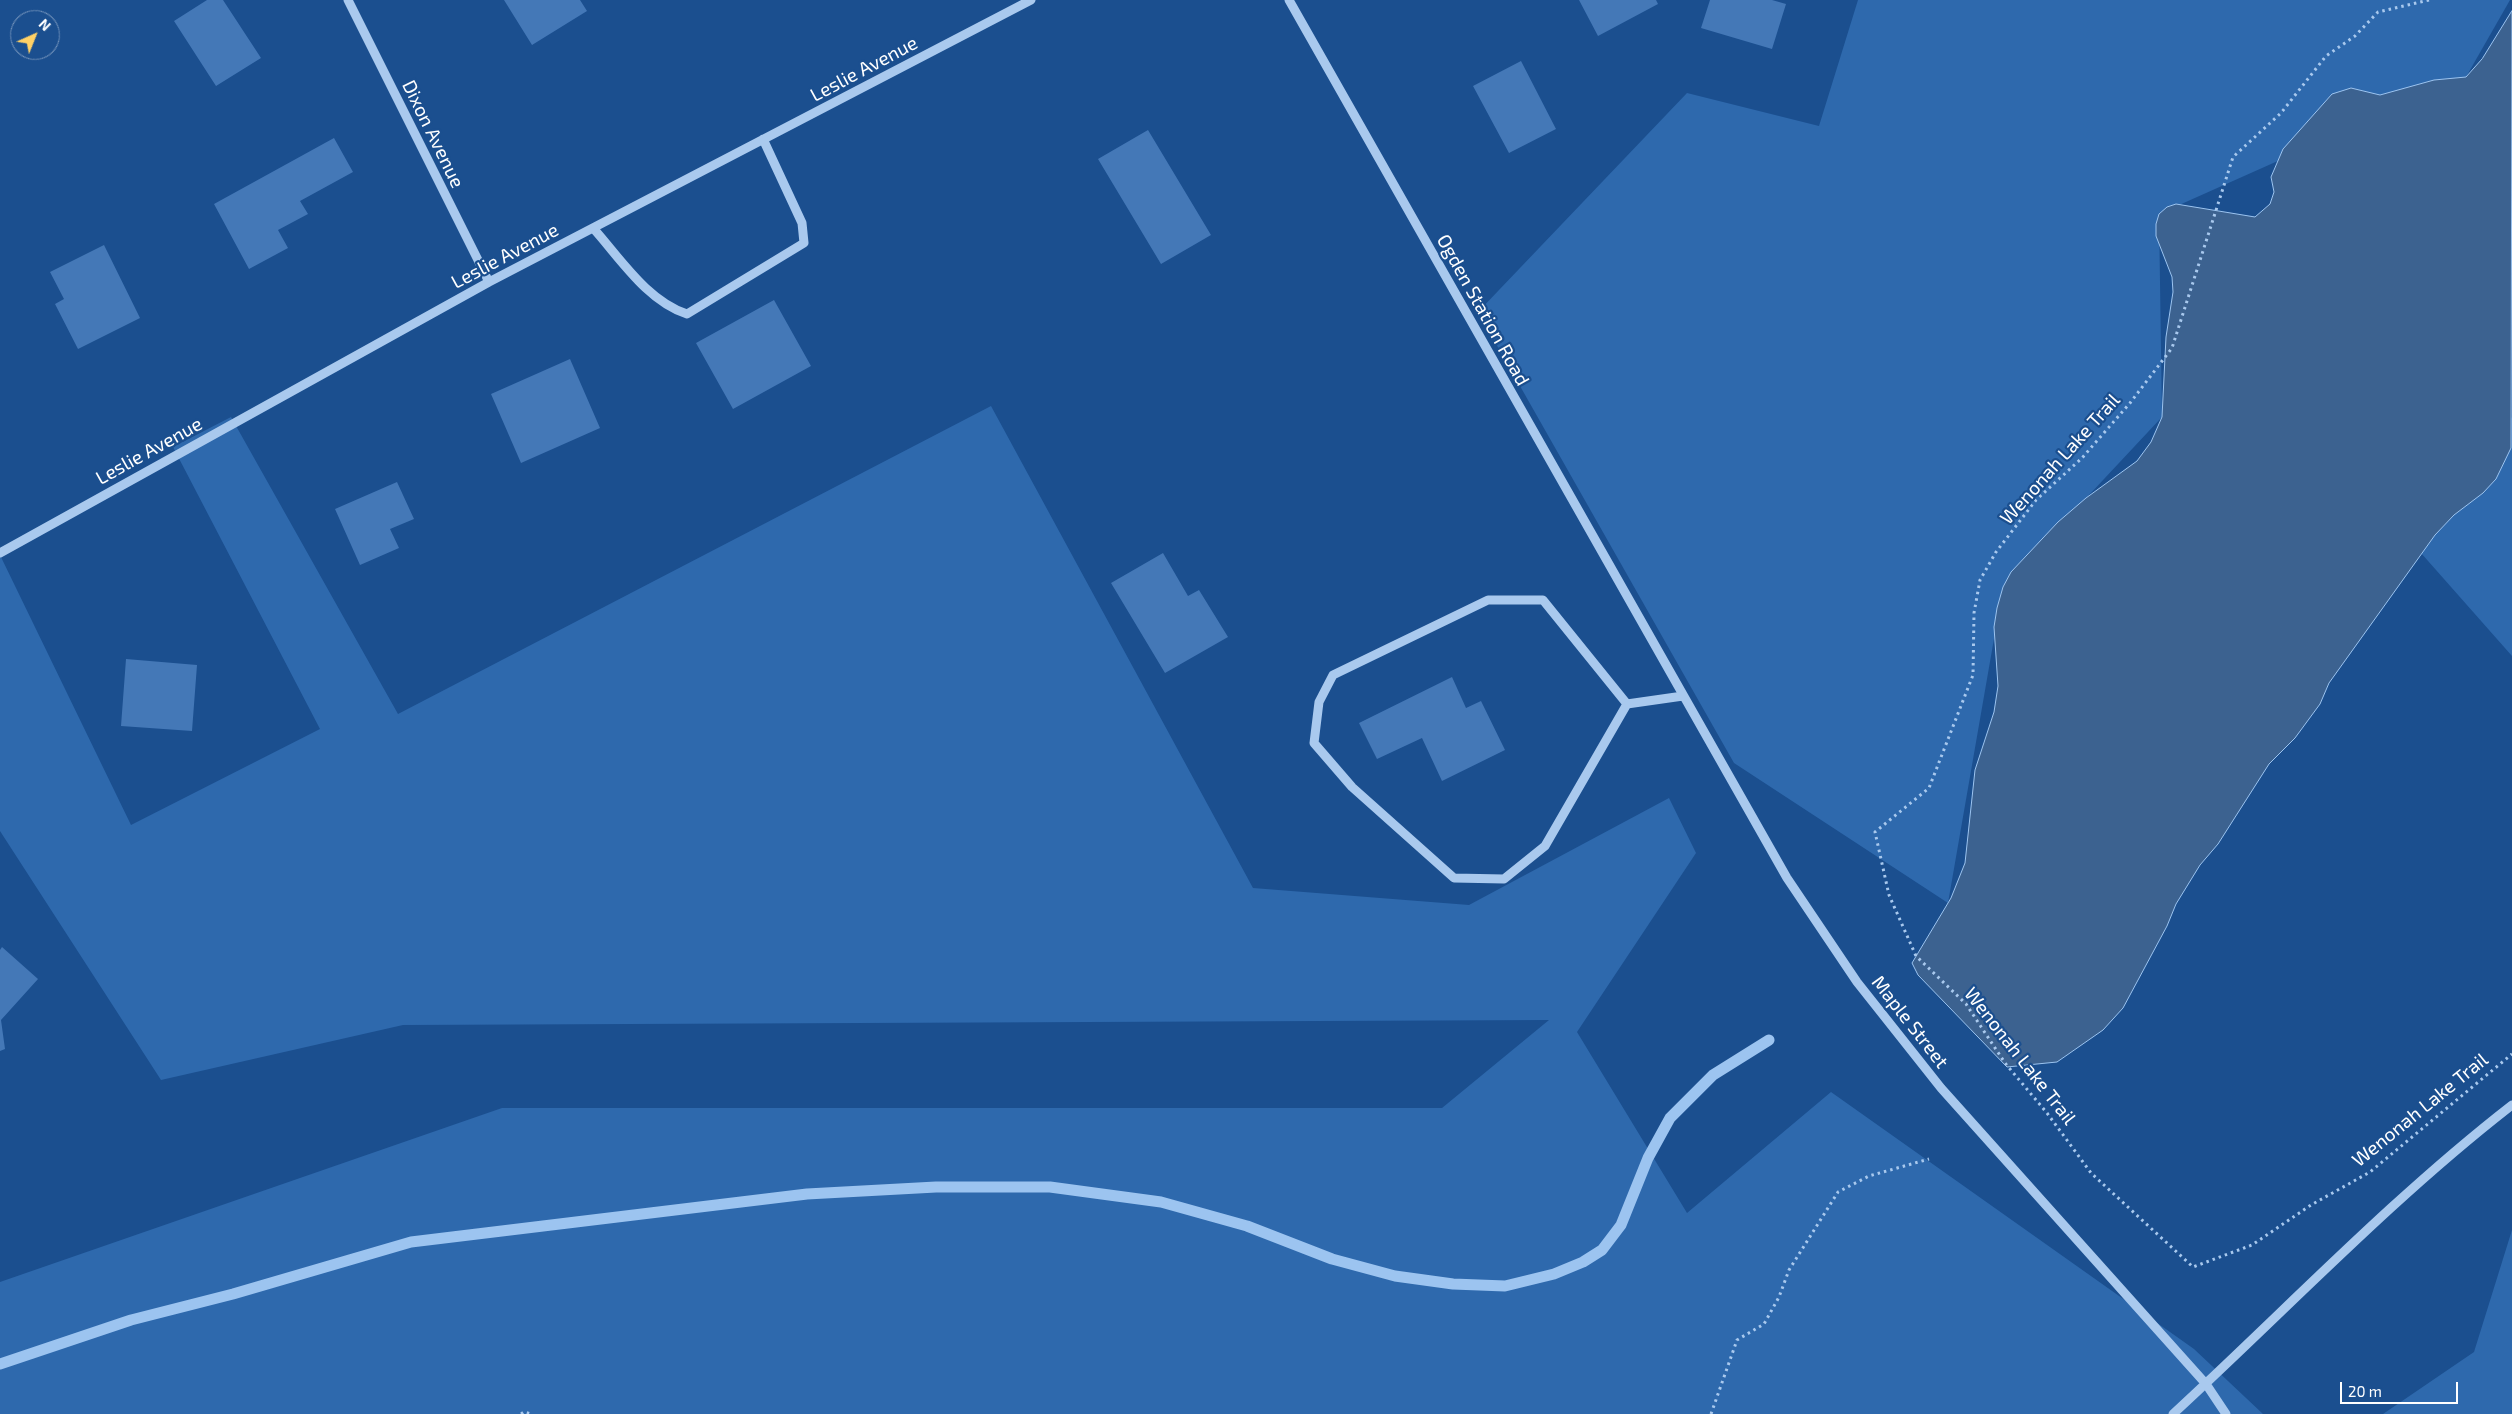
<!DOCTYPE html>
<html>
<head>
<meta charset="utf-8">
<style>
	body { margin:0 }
	#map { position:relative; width:2512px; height:1414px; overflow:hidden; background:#1b4f8f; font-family:"Exo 2",sans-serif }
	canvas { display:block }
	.north { position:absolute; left:10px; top:10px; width:50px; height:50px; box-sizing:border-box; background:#1b4f8f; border:1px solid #7695bc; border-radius:50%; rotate:44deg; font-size:14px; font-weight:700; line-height:20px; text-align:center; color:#fff }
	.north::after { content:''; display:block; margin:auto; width:18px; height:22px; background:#ffd166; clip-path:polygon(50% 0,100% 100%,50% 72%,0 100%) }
	.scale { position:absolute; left:2340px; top:1382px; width:118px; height:22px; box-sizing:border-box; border:2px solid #fff; border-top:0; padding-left:6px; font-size:15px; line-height:18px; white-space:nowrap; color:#fff; -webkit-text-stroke:4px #1b4f8f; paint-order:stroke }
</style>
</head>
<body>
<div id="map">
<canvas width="2512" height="1414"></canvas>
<div class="north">N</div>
<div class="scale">20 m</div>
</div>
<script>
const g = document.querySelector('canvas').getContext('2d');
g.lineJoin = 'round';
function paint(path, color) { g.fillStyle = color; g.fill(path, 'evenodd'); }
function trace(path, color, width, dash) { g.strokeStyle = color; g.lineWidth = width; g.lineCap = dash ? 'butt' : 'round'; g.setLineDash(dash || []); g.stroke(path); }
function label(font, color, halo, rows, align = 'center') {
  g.font = font + ' "Exo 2",sans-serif'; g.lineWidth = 4.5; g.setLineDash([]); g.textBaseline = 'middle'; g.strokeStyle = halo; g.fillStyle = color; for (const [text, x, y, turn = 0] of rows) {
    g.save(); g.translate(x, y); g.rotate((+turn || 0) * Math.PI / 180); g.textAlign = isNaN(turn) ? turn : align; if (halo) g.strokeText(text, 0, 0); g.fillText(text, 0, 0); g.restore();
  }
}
const green = new Path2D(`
	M1858,0H2510L2466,77L2159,214L2162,417L2003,587L1948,903L1734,763L1478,312L1687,93L1819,126Z
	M991,406L1253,888L1469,905L1669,798L1696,853L1577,1032L1687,1213L1831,1092L2194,1349L2263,1414H0V1282L502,1108H1442L1549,1020L403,1025L161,1080L0,831V555L131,825L320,729L173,447L231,417L398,714Z
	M2512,417V656L2421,553Z
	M2512,1230V1414H2383L2474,1352Z`);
const water = new Path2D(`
	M2512,11L2511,448L2496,479L2483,493L2454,515L2435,535L2329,683L2320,704L2295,738L2269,764L2218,844L2200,865L2176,904L2167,926L2123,1008L2103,1030L2057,1062L2007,1067L1918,975L1912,963L1951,898L1965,863L1975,770L1994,712L1998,686L1994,627L1997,608L2003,587L2011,572L2058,522L2086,498L2137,461L2151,442L2162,417L2166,337L2173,292L2172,277L2156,236V224L2159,214L2167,207L2176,204L2255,217L2270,204L2274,192L2271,177L2283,149L2332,94L2351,88L2380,95L2434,80L2466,77L2482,59Z`);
const stream = new Path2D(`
	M0,1364L131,1320L233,1294L411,1242L807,1194L936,1187H1050L1161,1202L1247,1226L1332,1259L1395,1276L1453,1284L1505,1286L1554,1274L1583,1262L1602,1250L1621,1225L1648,1158L1670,1118L1713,1075L1769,1040`);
const building = new Path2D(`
	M207,0H223L261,58L216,86L174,21Z
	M504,0H580L587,11L532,45Z
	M1579,0H1656L1658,4L1598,36Z
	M1710,0H1772L1786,4L1772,49L1701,28Z
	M1521,61L1556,129L1509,153L1473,86Z
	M1148,130L1211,235L1161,264L1098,159Z
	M334,138L353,172L300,201L308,214L278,230L288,248L249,269L214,204Z
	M104,245L140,318L78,349L55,304L64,299L50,272Z
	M774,300L811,366L733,409L696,343Z
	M570,359L600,428L521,463L491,394Z
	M397,482L414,519L390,529L399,548L360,565L335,509Z
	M1163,553L1188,596L1199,590L1228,637L1165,673L1111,583Z
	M126,659L197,665L192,731L121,726Z
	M1452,677L1466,708L1481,701L1505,750L1442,781L1422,738L1377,759L1359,723Z
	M2,947L38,979L1,1020L5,1049L0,1051V950Z`);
const path = new Path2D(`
	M2429,0L2378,12L2355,36L2326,56L2281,113L2233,157L2172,348L2130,403L2082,458L2036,500L1996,552L1980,580L1974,613L1973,675L1929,788L1875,832L1889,895L1916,956L1966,1004L2005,1063L2047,1113L2091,1173L2193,1267L2252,1245L2311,1205L2370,1172L2512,1054
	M521,1414L524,1412L531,1414
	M1711,1414L1737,1340L1764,1324L1779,1297L1789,1270L1838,1192L1869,1176L1929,1159`);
const minor = new Path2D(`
	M348,0L489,282
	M1289,0L1787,878L1857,982L1941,1088L2206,1384L2226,1414
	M593,228C620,258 647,301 687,314L804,243L802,223L763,139
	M0,553L489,282L1031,0
	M1627,704L1545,846L1504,879L1454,878L1352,787L1314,743L1319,702L1333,675L1488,600H1543L1627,704L1683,696
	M2173,1414C2285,1311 2391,1199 2512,1105`);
const streetNames = [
	["Leslie Avenue",864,69,-28],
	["Dixon Avenue",433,134,64],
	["Leslie Avenue",505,256,-28],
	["Ogden Station Road",1483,310,61],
	["Leslie Avenue",149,451,-29],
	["Wenonah Lake Trail",2060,459,-48],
	["Maple Street",1910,1022,52],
	["Wenonah Lake Trail",2020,1056,52],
	["Wenonah Lake Trail",2420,1110,-39]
];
paint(green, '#2e69ad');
paint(water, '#3c6290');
trace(water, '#9cc4f0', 1);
trace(stream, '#9cc4f0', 11);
paint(building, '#4478b7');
trace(path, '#a9c9ee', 3, [2.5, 4]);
trace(minor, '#a9c9ee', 9);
label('19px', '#fff', '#1b4f8f', streetNames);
</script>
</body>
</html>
